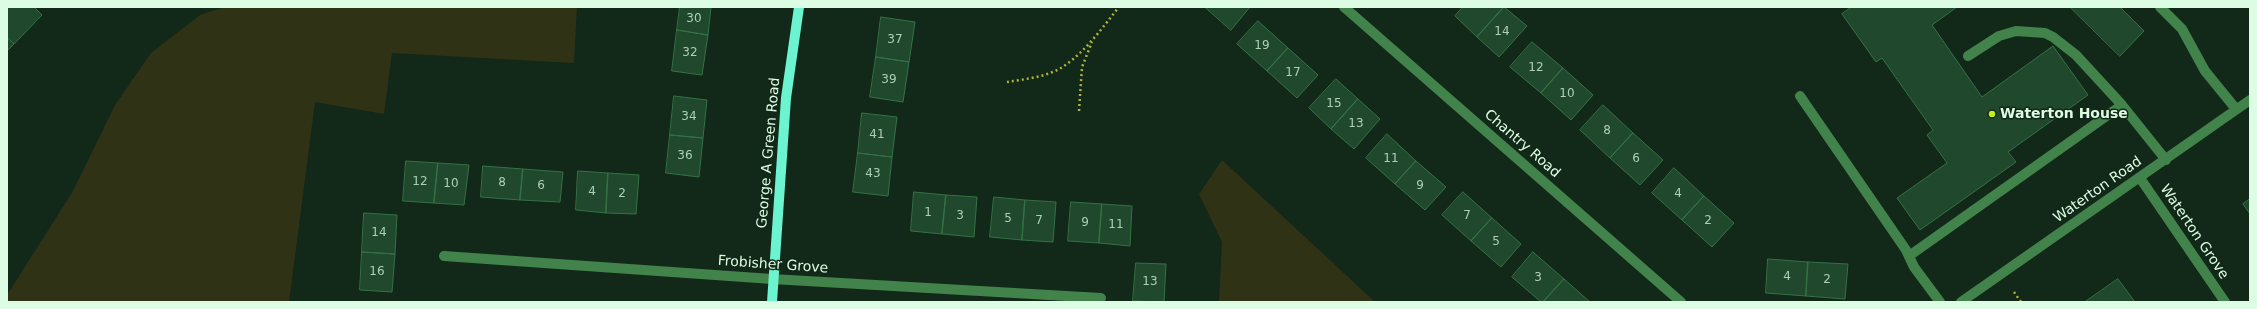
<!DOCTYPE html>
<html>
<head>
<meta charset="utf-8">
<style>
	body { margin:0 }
	#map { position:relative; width:2257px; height:309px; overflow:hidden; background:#122818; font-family:"DejaVu Sans",sans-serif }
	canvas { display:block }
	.frame { position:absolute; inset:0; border:8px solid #dcfce3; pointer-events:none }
</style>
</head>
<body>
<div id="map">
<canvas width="2257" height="309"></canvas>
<div class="frame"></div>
</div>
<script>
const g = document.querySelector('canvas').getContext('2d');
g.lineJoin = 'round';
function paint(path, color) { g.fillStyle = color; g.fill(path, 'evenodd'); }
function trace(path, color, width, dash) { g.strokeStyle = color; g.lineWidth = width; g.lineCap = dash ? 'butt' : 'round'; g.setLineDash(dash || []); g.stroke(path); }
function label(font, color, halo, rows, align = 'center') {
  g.font = font + ' "DejaVu Sans",sans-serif'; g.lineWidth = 3; g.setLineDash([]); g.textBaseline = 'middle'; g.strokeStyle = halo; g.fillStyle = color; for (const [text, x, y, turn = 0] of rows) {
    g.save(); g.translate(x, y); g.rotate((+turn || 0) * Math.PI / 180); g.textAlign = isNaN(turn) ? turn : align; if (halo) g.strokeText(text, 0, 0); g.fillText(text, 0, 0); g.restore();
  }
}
const green = new Path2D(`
	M225,7H577L574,63L392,53L384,114L315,102L289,302H7V295L73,191L115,105L151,53L200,15Z
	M1222,160L1375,302H1219L1222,242L1199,194Z`);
const building = new Path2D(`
	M7,7H34L42,15L14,44L7,37Z
	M680,7H711L708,35L677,30Z
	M1205,7H1250L1231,30Z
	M1463,7H1504L1477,37L1455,16Z
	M1504,7L1527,26L1499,57L1477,37Z
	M1852,7H1957L1932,25L1982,97L2053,46L2088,95L2008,152L2016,162L1920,230L1897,198L1947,163L1927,135L1933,130L1882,58L1876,62L1842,14Z
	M2070,7H2120L2144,31L2120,56Z
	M881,17L915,22L909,62L876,57Z
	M1258,21L1288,48L1267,71L1237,44Z
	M677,30L708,35L702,75L672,71Z
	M7,37L14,44L7,51Z
	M1532,42L1563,68L1541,93L1510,67Z
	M1288,48L1318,75L1297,98L1267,71Z
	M876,57L909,62L903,102L870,97Z
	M1563,68L1593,95L1571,120L1541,93Z
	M1336,79L1358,99L1331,129L1309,108Z
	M674,96L707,100L703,138L670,135Z
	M1358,99L1380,119L1354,149L1331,129Z
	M1603,105L1633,133L1610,158L1580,130Z
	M862,113L897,117L892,157L858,153Z
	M1633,133L1663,160L1640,185L1610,158Z
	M1387,134L1416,161L1395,184L1366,158Z
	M670,135L703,138L699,177L666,173Z
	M858,153L892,157L888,196L853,192Z
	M406,161L438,163L434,203L403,201Z
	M1416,161L1446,187L1425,210L1395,184Z
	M438,163L469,165L464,205L434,203Z
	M483,166L523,169L520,200L481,197Z
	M1674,168L1704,196L1682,220L1652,193Z
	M523,169L563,172L560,202L520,200Z
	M578,171L608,173L606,213L576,210Z
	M608,173L639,175L636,214L606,213Z
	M914,192L946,195L942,234L911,231Z
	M1463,192L1492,218L1471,241L1442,215Z
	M946,195L977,197L974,237L942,234Z
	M1704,196L1734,223L1712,247L1682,220Z
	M994,197L1025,200L1022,240L990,237Z
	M2250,199V214L2243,204Z
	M1025,200L1056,202L1053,242L1022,240Z
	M1071,202L1102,204L1099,243L1068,241Z
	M1102,204L1132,206L1130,246L1099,243Z
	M364,213L397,215L395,254L362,252Z
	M1492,218L1521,244L1501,267L1471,241Z
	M362,252L395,254L392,292L360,290Z
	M1533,252L1564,279L1543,302H1541L1512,277Z
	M1768,259L1808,262L1806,296L1766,293Z
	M1808,262L1848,264L1845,299L1806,296Z
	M1136,263L1166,264L1164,302L1133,301Z
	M1564,279L1590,302H1543Z
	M2118,279L2135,302H2085Z`);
const path = new Path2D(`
	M1007,82C1025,79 1048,77 1064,66C1086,51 1102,28 1119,7
	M1079,111L1082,67L1092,42
	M2014,292L2021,302`);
const minor = new Path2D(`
	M1344,7L1681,302
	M2160,7L2182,29L2205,71L2236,109
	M1968,56L1999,36L2016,31L2045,33L2053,37L2076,55L2122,105L2166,160
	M1800,96L1906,250L1914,267L1940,302
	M2140,178L2225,302
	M444,256L772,279L1101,298
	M1909,256L2122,105
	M1961,302L2250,100`);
const major = new Path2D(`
	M772,302L786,98L799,7`);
const markers = [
	[1992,114,4,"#c3ee17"]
];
const numberNames = [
	["30",694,19],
	["14",1502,32],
	["37",895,40],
	["19",1262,46],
	["32",690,53],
	["12",1536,68],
	["17",1293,73],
	["39",889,80],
	["10",1567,94],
	["15",1334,104],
	["34",689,117],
	["13",1356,124],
	["8",1607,131],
	["41",877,135],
	["36",685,156],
	["11",1391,159],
	["6",1636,159],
	["43",873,174],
	["12",420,182],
	["8",502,183],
	["10",451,184],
	["6",541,186],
	["9",1420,186],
	["4",592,192],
	["2",622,194],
	["4",1678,194],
	["1",928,213],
	["3",960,216],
	["7",1467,216],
	["5",1008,219],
	["7",1039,221],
	["2",1708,221],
	["9",1085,223],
	["11",1116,225],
	["14",379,233],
	["5",1496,242],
	["16",377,272],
	["4",1787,277],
	["3",1538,278],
	["2",1827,280],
	["13",1150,282]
];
const poiNames = [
	["Waterton House",2000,114]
];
const streetNames = [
	["Chantry Road",1522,144,41],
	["George A Green Road",769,153,-85],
	["Waterton Road",2098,190,-35],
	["Waterton Grove",2194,232,56],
	["Frobisher Grove",773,265,4]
];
paint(green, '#303216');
paint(building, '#20482c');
trace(building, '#347246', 1);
trace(path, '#aeb33a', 2.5, [2, 3]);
trace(minor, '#41834a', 10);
trace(major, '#6bf4cf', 10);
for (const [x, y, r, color] of markers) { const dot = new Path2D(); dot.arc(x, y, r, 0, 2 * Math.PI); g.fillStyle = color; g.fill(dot); trace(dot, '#122818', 1.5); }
label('12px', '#adcfb5', null, numberNames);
label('bold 14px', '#dcfce3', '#122818', poiNames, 'left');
label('14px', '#dcfce3', '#122818', streetNames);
</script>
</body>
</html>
